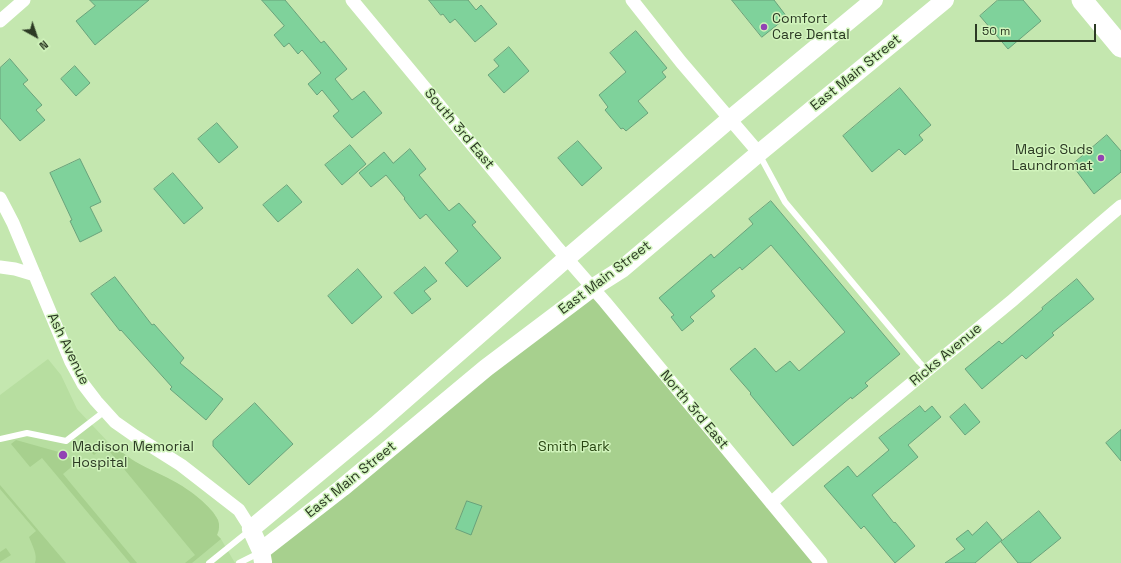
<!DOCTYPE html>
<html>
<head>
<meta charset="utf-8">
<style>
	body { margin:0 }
	#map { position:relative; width:1121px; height:563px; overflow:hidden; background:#c4e7af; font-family:"Space Grotesk",sans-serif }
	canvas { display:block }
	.north { position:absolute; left:16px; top:16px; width:40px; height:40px; -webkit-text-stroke:3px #d1f4bc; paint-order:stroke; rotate:140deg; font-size:11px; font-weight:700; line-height:16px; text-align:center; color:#2c3a24 }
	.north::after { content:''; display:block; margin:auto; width:14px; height:18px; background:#2c3a24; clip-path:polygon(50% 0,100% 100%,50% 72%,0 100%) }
	.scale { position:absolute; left:975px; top:24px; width:121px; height:18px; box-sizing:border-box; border:2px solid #2c3a24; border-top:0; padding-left:5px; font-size:12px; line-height:14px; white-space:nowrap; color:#2c3a24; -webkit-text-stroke:3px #d1f4bc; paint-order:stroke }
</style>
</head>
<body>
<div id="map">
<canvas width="1121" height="563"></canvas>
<div class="north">N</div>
<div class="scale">50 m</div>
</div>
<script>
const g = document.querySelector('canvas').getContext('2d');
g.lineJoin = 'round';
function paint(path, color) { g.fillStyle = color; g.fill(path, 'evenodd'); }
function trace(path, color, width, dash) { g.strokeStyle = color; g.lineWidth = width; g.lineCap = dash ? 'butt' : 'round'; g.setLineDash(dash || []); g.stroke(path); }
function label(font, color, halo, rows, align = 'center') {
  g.font = font + ' "Space Grotesk",sans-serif'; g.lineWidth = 3; g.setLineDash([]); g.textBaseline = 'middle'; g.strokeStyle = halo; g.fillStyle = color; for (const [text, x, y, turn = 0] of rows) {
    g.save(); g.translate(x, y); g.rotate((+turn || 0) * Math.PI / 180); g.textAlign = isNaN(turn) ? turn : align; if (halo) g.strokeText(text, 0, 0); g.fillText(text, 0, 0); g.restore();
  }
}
const built = new Path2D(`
	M48,359L61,375L77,409L109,443L135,462L177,483L201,500L213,512L218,521L219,530L217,535L221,539L235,563H0V395Z`);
const green = new Path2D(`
	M592,288L821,563H266L268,551Z
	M16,440L66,454L75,464L63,474L137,563H130L42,458L30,467L11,444Z
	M102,441C115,445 124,455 136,462C149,470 164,475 177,483C190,490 212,507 218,520C220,525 219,530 217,535L221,539L192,563H185L195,555L105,446L94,455L90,451L92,446Z
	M0,485L66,563H35C38,555 32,545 29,537L36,531L0,489Z
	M6,548L11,555L0,562V552Z`);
const building = new Path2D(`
	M90,0H149L95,45L76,21L95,6Z
	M262,0H285L321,43L324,41L347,69L335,79L352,100L364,91L382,113L352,138L333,116L339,111L322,90L317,95L308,84L321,73L302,50L298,54L289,43L284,47L274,35L284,26Z
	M429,0H468L476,10L481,5L497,24L475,42L455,19L450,23L443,14L441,15Z
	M732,0H774L787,17L762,37Z
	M998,0H1023L1041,21L1008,49L980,16Z
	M636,31L667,68L662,72L666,77L638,101L648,113L626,131L623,128L621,129L605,110L608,107L599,95L626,72L610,53Z
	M509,47L529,71L504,93L488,75L499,66L494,60Z
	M10,59L28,80L23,84L42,105L36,110L45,120L20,141L0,118V68Z
	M75,66L90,83L76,96L61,79Z
	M900,88L931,125L919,135L923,140L905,155L899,149L872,172L843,136Z
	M217,123L238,147L219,163L198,139Z
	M1107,135L1121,151V172L1094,194L1072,165Z
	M578,141L602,168L582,186L558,158Z
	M350,145L366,164L342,185L325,165Z
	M410,149L426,169L419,175L449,211L459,203L476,222L472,225L501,258L467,287L445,263L458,251L426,214L420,219L404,199L405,198L386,175L371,187L359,173L384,152L393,163Z
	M80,159L101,202L90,207L102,231L80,242L70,221L72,220L50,173Z
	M173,173L203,208L184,224L154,189Z
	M287,185L302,202L278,222L263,205Z
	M771,201L900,354L865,383L868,386L852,399L851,397L793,446L750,394L751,393L730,369L755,348L776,372L790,361L799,371L845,332L771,245L742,270L740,267L711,291L715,296L690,317L694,321L682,331L671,317L674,315L659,298L711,254L714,258L753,224L749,219Z
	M425,267L437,281L424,291L431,299L412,314L394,293Z
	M358,269L382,297L352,324L328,296Z
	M115,277L152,325L154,324L184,358L180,363L223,399L206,420L170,389L172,387L121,330L120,331L91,294Z
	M1077,279L1094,299L1052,333L1054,335L1026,359L1022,355L982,389L965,369L999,341L1002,344L1043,309L1042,308Z
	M255,403L293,444L249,485L213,446V441Z
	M965,404L980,422L965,435L950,417Z
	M920,406L925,412L932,406L941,417L908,445L918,457L872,495L894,523L895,522L915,546L895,563L864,526L861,529L824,486L848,466L857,477L889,450L879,438Z
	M1121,430V461L1106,443Z
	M467,501L482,506L471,535L456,529Z
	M1039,511L1061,538L1030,563H1018L1001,542Z
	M987,522L1002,540L975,563H945L965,549L956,539L968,530L972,535Z`);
const lane = new Path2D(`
	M759,154L785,202L919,362L927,370
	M0,439L27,433L66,441L105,411
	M209,563L250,530
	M239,563L259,553`);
const street = new Path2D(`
	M352,0L556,246L605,302L821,563
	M632,0L681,62L759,153
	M0,21L24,0
	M0,198L13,223L71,362L83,384L96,401L115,422L135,436L181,465L239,510L251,529
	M0,267L15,269L35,275
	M771,503C849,433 932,367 1013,300C1049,269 1084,237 1121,206`);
const secondary = new Path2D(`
	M261,551L342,488L486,368L592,288L622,269L759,153L945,0
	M263,562L261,551L251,529L376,425L567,258L730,119L874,0`);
const primary = new Path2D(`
	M1082,0L1121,47`);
const markers = [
	[764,27,4,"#9243b4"],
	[1101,158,4,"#9243b4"],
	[63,455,5,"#9243b4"]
];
const poiNames = [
	["Comfort",772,19],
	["Care Dental",772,35],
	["Magic Suds",1093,150,"right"],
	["Laundromat",1093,166,"right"],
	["Madison Memorial",72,447],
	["Hospital",72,463]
];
const streetNames = [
	["East Main Street",856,73,-39],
	["South 3rd East",459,129,50],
	["East Main Street",605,278,-37],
	["Ash Avenue",68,349,64],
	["Ricks Avenue",946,355,-40],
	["North 3rd East",694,410,50],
	["East Main Street",351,480,-39]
];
const parkNames = [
	["Smith Park",574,447]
];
paint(built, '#b7dea0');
paint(green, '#a7d08e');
paint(building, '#7fd29b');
trace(building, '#69a27b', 1);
trace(lane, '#fff', 6);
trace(street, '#fff', 13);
trace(secondary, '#fff', 18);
trace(primary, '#fff', 21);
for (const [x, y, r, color] of markers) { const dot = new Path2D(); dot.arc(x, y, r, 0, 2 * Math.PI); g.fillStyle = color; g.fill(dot); trace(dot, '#d1f4bc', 1.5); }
label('14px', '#2c3a24', '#d1f4bc', poiNames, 'left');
label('14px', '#2c3a24', '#d1f4bc', streetNames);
label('14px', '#294612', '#d1f4bc', parkNames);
</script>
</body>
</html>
